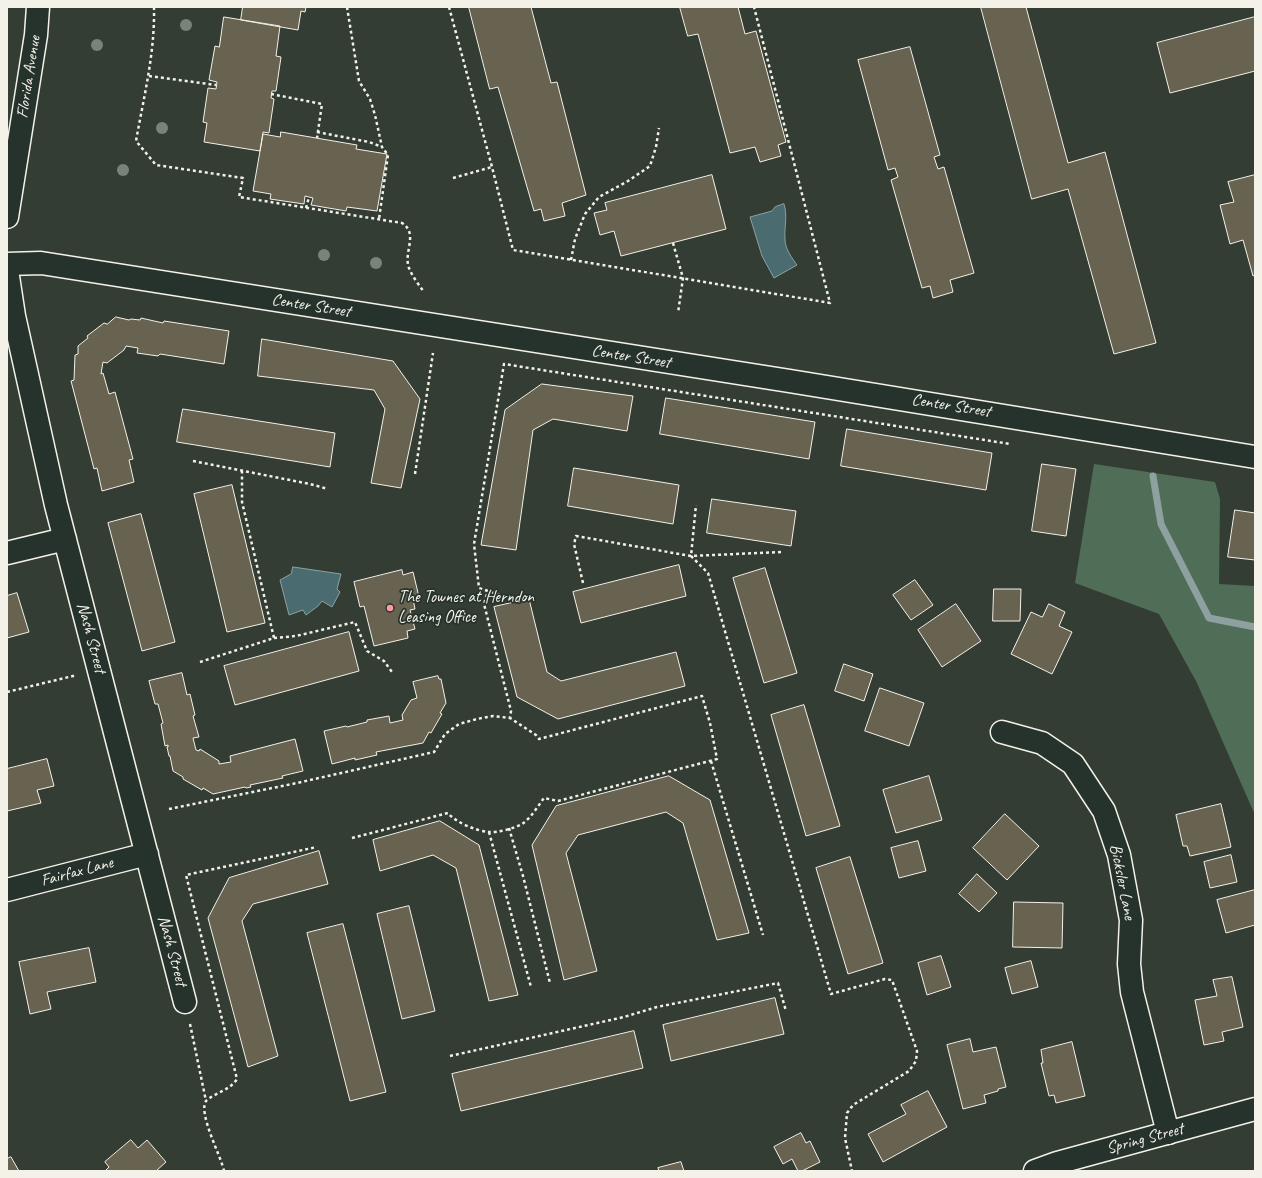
<!DOCTYPE html>
<html>
<head>
<meta charset="utf-8">
<style>
	body { margin:0 }
	#map { position:relative; width:1262px; height:1178px; overflow:hidden; background:#333d34; font-family:Caveat,sans-serif }
	canvas { display:block }
	.frame { position:absolute; inset:0; border:8px solid #f4f1e8; pointer-events:none }
</style>
</head>
<body>
<div id="map">
<canvas width="1262" height="1178"></canvas>
<div class="frame"></div>
</div>
<script>
const g = document.querySelector('canvas').getContext('2d');
g.lineJoin = 'round';
function paint(path, color) { g.fillStyle = color; g.fill(path, 'evenodd'); }
function trace(path, color, width, dash) { g.strokeStyle = color; g.lineWidth = width; g.lineCap = dash ? 'butt' : 'round'; g.setLineDash(dash || []); g.stroke(path); }
function label(font, color, halo, rows, align = 'center') {
  g.font = font + ' Caveat,sans-serif'; g.lineWidth = 3.5; g.setLineDash([]); g.textBaseline = 'middle'; g.strokeStyle = halo; g.fillStyle = color; for (const [text, x, y, turn = 0] of rows) {
    g.save(); g.translate(x, y); g.rotate((+turn || 0) * Math.PI / 180); g.textAlign = isNaN(turn) ? turn : align; if (halo) g.strokeText(text, 0, 0); g.fillText(text, 0, 0); g.restore();
  }
}
const green = new Path2D(`
	M1094,464L1215,482L1220,499L1219,584L1255,586V815L1197,683L1159,614L1075,583Z`);
const water = new Path2D(`
	M784,204C788,216 784,228 785,239C785,249 792,258 797,265L774,278L762,256L750,217L772,211L775,207Z
	M293,567L341,574L337,589L340,592L332,607L322,601L318,606L306,615L303,610L289,615L280,580L291,574Z`);
const stream = new Path2D(`
	M1153,476L1161,524L1209,618L1255,627`);
const building = new Path2D(`
	M243,7H306L305,12L301,11L298,30L241,20Z
	M469,7H531L551,83L557,82L586,195L562,203L565,216L544,221L541,209L534,211L498,87L490,89Z
	M680,7H738L745,34L756,31L786,142L778,145L781,156L760,162L755,147L730,153L698,34L688,36Z
	M981,7H1026L1068,163L1105,152L1156,343L1114,354L1068,189L1032,199Z
	M224,17L280,26L276,56L281,57L276,91H272L271,98L274,99L269,133L263,132L260,151L204,142L207,123L203,122L208,88L216,89L217,82L209,80L215,46L219,47Z
	M1255,17V71L1170,93L1157,43Z
	M910,47L940,155L934,157L938,169L944,167L974,273L950,280L953,292L933,298L930,286L922,288L891,180L898,177L895,168L888,170L858,60Z
	M281,132L357,145L356,149L387,154L377,211L347,207L346,211L311,205L313,198L305,196L304,204L270,199L271,194L253,191L263,134L280,137Z
	M712,175L726,229L621,256L614,231L600,235L594,213L607,210L605,203Z
	M1255,175V275L1253,276L1243,240L1230,244L1220,205L1234,202L1228,182Z
	M116,317L129,320L131,319L140,320L141,318L163,323L164,321L229,331L224,364L160,354L158,356L137,353L138,348L126,346L124,350L107,363L103,362L101,374L103,373L109,394L115,392L133,459L129,460L134,482L102,491L97,468L94,469L71,381L74,380L75,355L78,354V346L88,338L87,336L104,323L107,324Z
	M262,339L393,361L420,399L401,488L371,483L385,409L374,390L258,376Z
	M542,384L633,396L627,431L553,419L533,430L516,550L481,545L505,410Z
	M666,398L815,422L809,459L660,434Z
	M183,409L335,433L330,467L177,442Z
	M847,429L992,453L986,490L841,466Z
	M1042,464L1076,469L1066,536L1032,531Z
	M574,468L679,485L673,524L568,506Z
	M232,485L265,623L227,632L194,494Z
	M712,499L796,511L791,546L707,533Z
	M1235,510L1255,513V560L1228,557Z
	M141,514L175,642L142,651L108,523Z
	M679,565L686,596L581,623L573,592Z
	M765,568L797,673L764,683L733,578Z
	M402,570L403,575L413,572L419,597L413,599L415,609L410,610L415,629L407,631L408,638L374,646L364,606L360,607L354,582Z
	M915,580L933,605L911,620L893,595Z
	M994,589H1021L1020,621H993Z
	M17,593L29,632L7,638V596Z
	M529,599L547,672L561,681L676,652L685,686L558,719L517,697L494,607Z
	M956,604L981,641L942,667L918,630Z
	M1049,604L1065,612L1059,626L1072,632L1052,674L1011,654L1031,612L1042,617Z
	M349,632L359,671L235,705L224,666Z
	M844,664L873,674L864,701L835,691Z
	M182,673L187,695L190,694L195,715L193,716L199,737L193,738L196,750L199,751L200,749L219,761V764L231,762L230,756L295,739L303,771L282,776L283,778L250,785L251,787L246,788L245,787L213,794L203,788L202,790L183,779V777L173,771L170,756H169L167,747H168V745L165,746L161,724L163,723L158,704H155L149,681Z
	M438,676L439,679H441L446,703L440,713L442,714L431,733L429,732L423,743L376,752L377,755L355,760V758L332,764L324,731L346,726L347,727L367,722V720L389,716L390,723L403,720L402,715L411,700L417,698L413,682Z
	M880,688L924,703L909,746L865,731Z
	M804,705L840,826L806,836L771,715Z
	M47,759L54,786L37,790L41,803L7,811V769Z
	M669,776L710,800L749,933L717,940L683,823L666,812L578,835L566,853L597,971L564,980L532,845L556,806Z
	M929,776L942,820L896,833L883,790Z
	M1221,804L1231,847L1190,856L1187,846H1183L1176,815Z
	M1005,814L1039,846L1007,880L973,848Z
	M440,821L479,845L518,995L489,1001L456,868L433,855L380,871L373,840Z
	M918,841L926,871L899,878L891,848Z
	M319,851L328,884L253,904L242,921L278,1056L248,1067L208,918L229,878Z
	M1231,855L1237,882L1210,888L1204,862Z
	M850,857L883,963L848,974L816,868Z
	M977,874L997,893L979,912L959,894Z
	M1255,890V925L1226,933L1217,900Z
	M1014,902L1063,903L1062,948L1013,947Z
	M409,906L435,1011L402,1019L377,914Z
	M343,924L386,1092L350,1101L307,933Z
	M89,948L96,982L47,992L51,1009L30,1014L19,962Z
	M941,956L951,987L927,995L918,963Z
	M1031,961L1038,987L1012,994L1005,968Z
	M1232,977L1243,1027L1222,1032L1224,1041L1204,1045L1195,1000L1217,996L1213,980Z
	M775,998L784,1034L671,1061L663,1025Z
	M634,1031L643,1068L461,1111L452,1074Z
	M970,1039L973,1052L996,1047L1006,1087L998,1089V1091L984,1095L986,1103L963,1109L947,1045Z
	M1072,1042L1085,1096L1056,1103L1054,1095L1049,1096L1041,1063H1043L1041,1050Z
	M928,1091L947,1127L883,1162L868,1134L906,1114L901,1105Z
	M801,1133L806,1143L810,1141L820,1162L802,1171H798L792,1159L783,1164L774,1147Z
	M131,1140L138,1148L147,1140L166,1162L156,1171H105L109,1167L105,1162Z
	M11,1157L19,1171H7V1159Z
	M681,1162L684,1171H659L658,1168Z`);
const path = new Path2D(`
	M154,7C155,53 144,96 136,141L156,165L243,178L239,197L402,223C419,234 403,252 409,268C412,276 419,285 424,292
	M347,7L359,81L370,99L375,115L382,147L388,155L379,219
	M449,7L492,167L513,250L830,303L754,7
	M149,76L216,85
	M271,94L322,104L317,138
	M317,132L369,142L382,147
	M453,178L492,167
	M306,208L309,197
	M673,243L683,278L678,313
	M571,260L575,239L585,214L599,197L628,181L650,166L656,147L659,128
	M193,461L310,484L328,489
	M415,474L433,353
	M781,552L691,556L708,573L831,994L885,979L892,980L917,1051L916,1061L909,1071L853,1105L847,1113L845,1138L852,1171
	M583,583L574,544L576,536L691,556L696,505
	M510,600L503,596L479,588L474,544L504,364L1010,444
	M274,638L296,636L355,622L367,651L384,661L392,672
	M200,662L274,638L242,502V471
	M7,692L77,675
	M711,761L763,935
	M169,809L297,783L434,752L445,734L459,724L477,719L493,716L510,718L511,711L484,604L488,591
	M509,828L523,876L550,983
	M489,832L531,987
	M352,838L448,813C455,822 476,831 489,832C497,833 515,828 522,824C531,818 538,806 544,798L558,801L717,759L710,723L702,696L539,739L536,735L510,718
	M190,1024L206,1101
	M450,1056L624,1017L657,1007L778,983L786,1011
	M224,1171C222,1158 196,1110 207,1100C217,1092 230,1090 237,1079L186,875L317,847`);
const minor = new Path2D(`
	M7,270L14,316L56,505L185,1002
	M7,553L65,539
	M1002,732L1042,743L1073,764L1104,811L1119,855L1131,920L1129,964L1132,992L1168,1133
	M7,890L147,854`);
const tertiary = new Path2D(`
	M7,217L36,35L38,7
	M7,264L41,263C445,327 851,389 1255,457
	M1035,1171L1057,1163L1255,1109`);
const trees = [
	[186,25],
	[97,45],
	[162,128],
	[123,170],
	[324,255],
	[376,263]
];
const markers = [
	[390,608,4,"#ff9aa2"]
];
const streetNames = [
	["Florida Avenue",29,77,-81],
	["Center Street",311,306,9],
	["Center Street",631,357,9],
	["Center Street",951,406,9],
	["Nash Street",91,638,75],
	["Fairfax Lane",77,872,-15],
	["Bicksler Lane",1122,882,79],
	["Nash Street",172,951,75],
	["Spring Street",1145,1139,-15]
];
const poiNames = [
	["The Townes at Herndon",398,598],
	["Leasing Office",398,618]
];
paint(green, '#506e57');
paint(water, '#4a6c70');
trace(water, '#8ea1a0', 1);
trace(stream, '#8ea1a0', 7);
paint(building, '#686350');
trace(building, '#f4f1e8', 1);
trace(minor, '#f4f1e8', 25);
trace(tertiary, '#f4f1e8', 25);
trace(path, '#f4f1e8', 2.5, [3, 3]);
trace(minor, '#26332d', 22);
trace(tertiary, '#26332d', 22);
g.fillStyle = '#798377';
for (const [x, y] of trees) { g.beginPath(); g.arc(x, y, 6, 0, 2 * Math.PI); g.fill(); }
for (const [x, y, r, color] of markers) { const dot = new Path2D(); dot.arc(x, y, r, 0, 2 * Math.PI); g.fillStyle = color; g.fill(dot); trace(dot, '#26332d', 1.5); }
label('17px', '#f4f1e8', '#26332d', streetNames);
label('17px', '#f4f1e8', '#26332d', poiNames, 'left');
</script>
</body>
</html>
